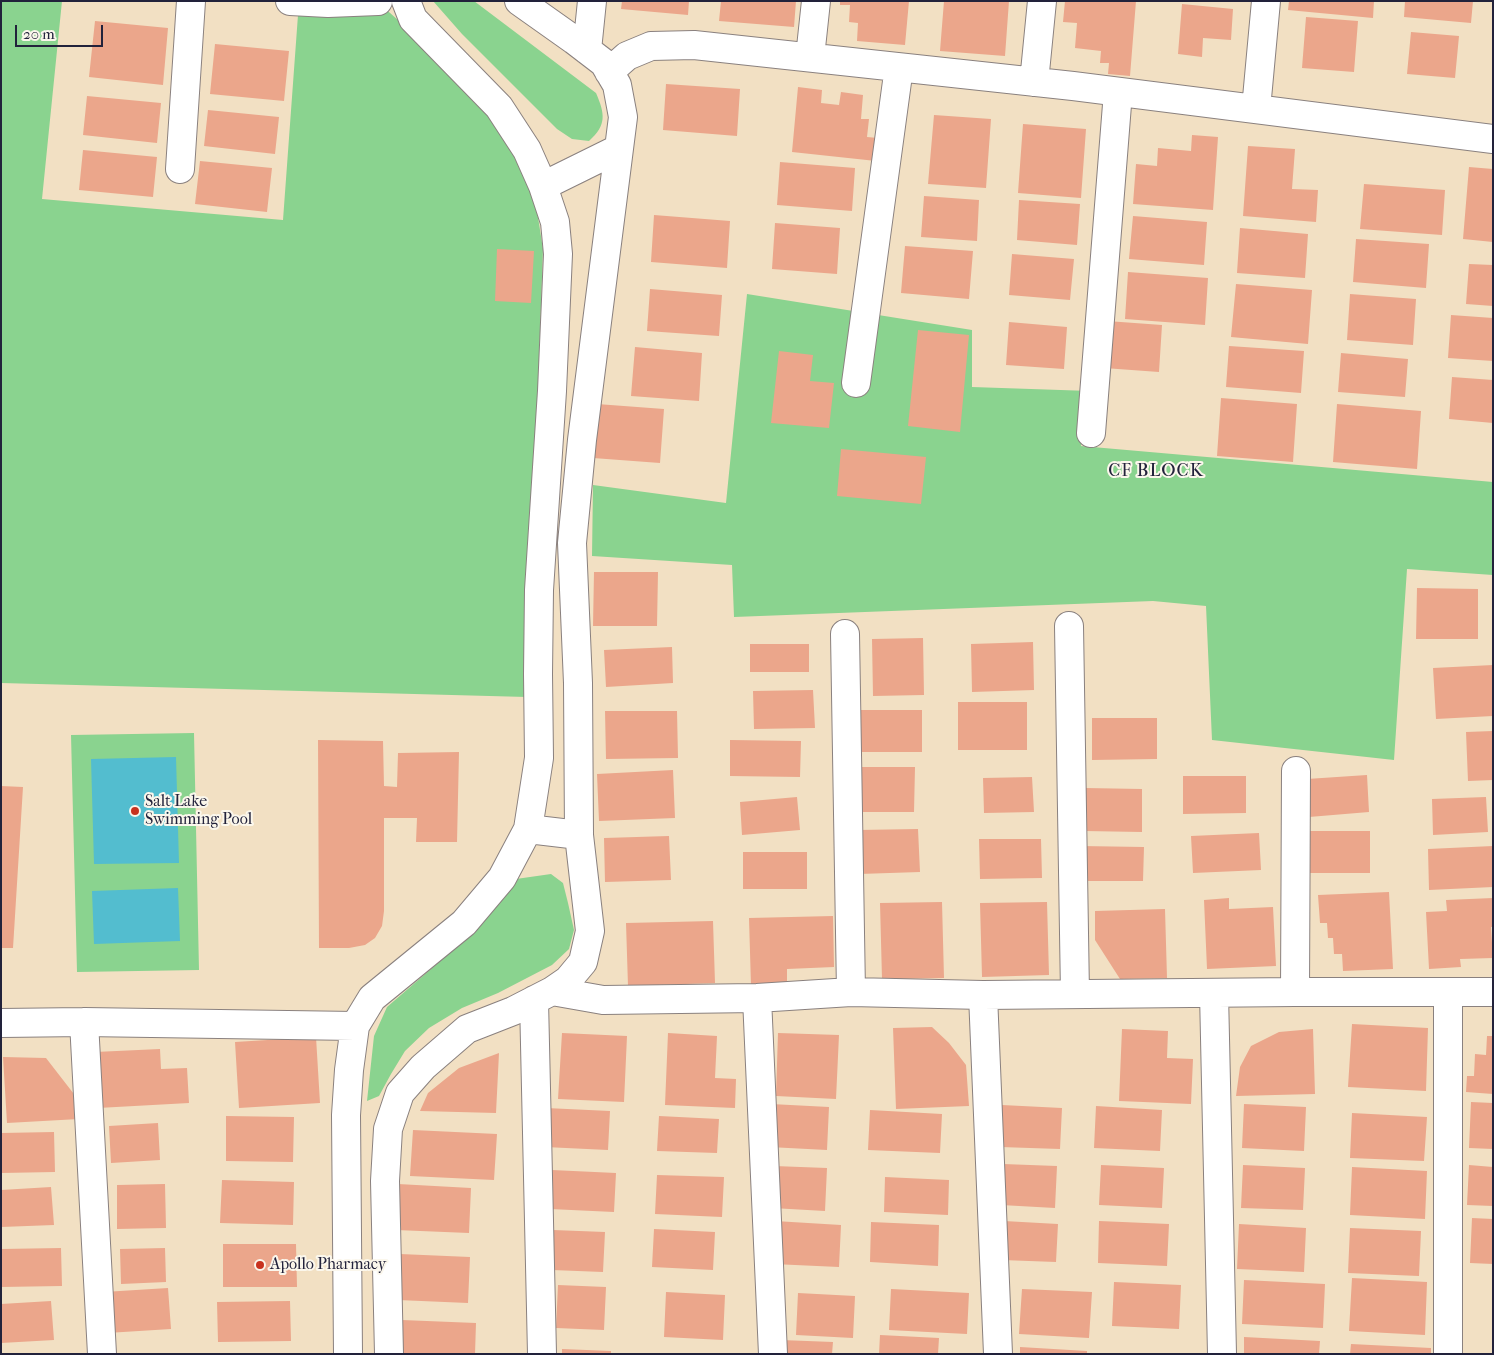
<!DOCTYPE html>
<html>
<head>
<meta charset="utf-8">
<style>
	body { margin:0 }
	#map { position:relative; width:1494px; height:1355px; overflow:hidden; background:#f2e0c3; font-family:"IM FELL French Canon",serif }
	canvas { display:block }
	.frame { position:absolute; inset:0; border:2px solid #22223b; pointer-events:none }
	.scale { position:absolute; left:15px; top:25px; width:88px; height:22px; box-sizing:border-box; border:2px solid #22223b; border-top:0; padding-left:6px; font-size:15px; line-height:18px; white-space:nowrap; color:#22223b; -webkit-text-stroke:4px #fbf7ec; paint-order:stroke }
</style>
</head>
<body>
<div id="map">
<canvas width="1494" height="1355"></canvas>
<div class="frame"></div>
<div class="scale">20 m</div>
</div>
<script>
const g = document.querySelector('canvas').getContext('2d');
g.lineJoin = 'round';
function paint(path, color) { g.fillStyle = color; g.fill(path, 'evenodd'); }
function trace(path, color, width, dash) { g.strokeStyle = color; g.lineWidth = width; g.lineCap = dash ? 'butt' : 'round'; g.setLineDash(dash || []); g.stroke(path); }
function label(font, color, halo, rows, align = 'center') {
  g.font = font + ' "IM FELL French Canon",serif'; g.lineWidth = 4; g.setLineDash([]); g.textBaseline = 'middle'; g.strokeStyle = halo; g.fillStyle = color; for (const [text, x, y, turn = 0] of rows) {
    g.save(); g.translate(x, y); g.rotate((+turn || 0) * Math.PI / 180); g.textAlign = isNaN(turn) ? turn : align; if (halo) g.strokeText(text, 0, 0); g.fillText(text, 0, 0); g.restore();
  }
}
const green = new Path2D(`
	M1,1H62L42,199L283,220L298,15L380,4L446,63L494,120L534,192L543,249L527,697L1,683Z
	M433,1H474L596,93C605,114 607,125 589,141L572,139L557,129L462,34Z
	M747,294L972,330V387L1090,391L1081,446L1493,482V575L1407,569L1394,760L1212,740L1206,606L1153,601L734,617L732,565L592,556L593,485L726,503Z
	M194,733L199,970L77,972L71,735Z
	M551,874L563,883L568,903L574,930L569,949L552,965L498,993L462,1008L429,1028L405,1051L391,1074L379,1096L367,1101L374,1036L387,1007L475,931L516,879Z`);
const water = new Path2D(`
	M176,757L179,863L94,864L91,759Z
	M178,888L180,941L94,944L92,891Z`);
const building = new Path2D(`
	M622,1H689L688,15L621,9Z
	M721,1H796L794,27L719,21Z
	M840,1H909L905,45L857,41L858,23L849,22L850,5H840Z
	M944,1H1009L1005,56L940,51Z
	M1065,1H1136L1130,76L1108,74L1109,63H1100L1101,51L1075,48L1077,23L1063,22Z
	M1289,1H1374L1373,18L1288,10Z
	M1405,1H1473L1471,23L1404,17Z
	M1182,4L1233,9L1231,40L1203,38L1202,57L1178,54Z
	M1306,17L1358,21L1354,72L1302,68Z
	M95,21L168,28L163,85L89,77Z
	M1411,32L1459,36L1455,78L1407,74Z
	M215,44L289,51L284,101L210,94Z
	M666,84L740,89L737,136L663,130Z
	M798,87L822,90L821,103L839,105L841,92L863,95L861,119H869L867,137L878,138L876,161L792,152Z
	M87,96L161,103L157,143L83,135Z
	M208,110L279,117L275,154L204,146Z
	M934,115L991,119L986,188L928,184Z
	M1023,124L1086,129L1081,198L1018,193Z
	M1192,135L1218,137L1213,210L1133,204L1136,164L1157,166L1158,148L1191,151Z
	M1248,146L1295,149L1292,189L1318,190L1316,222L1243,216Z
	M83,150L157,157L153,197L79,190Z
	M200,161L272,168L267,212L195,204Z
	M780,162L855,168L852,211L777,205Z
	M1469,167L1493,169V242L1463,239Z
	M1364,184L1445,190L1442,235L1360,229Z
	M924,196L979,200L977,241L921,237Z
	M1019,200L1080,204L1077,245L1017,240Z
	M654,215L730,221L727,268L651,262Z
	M1133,216L1207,222L1204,265L1129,259Z
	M775,223L840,228L837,274L772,269Z
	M1240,228L1308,234L1305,278L1237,273Z
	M1356,239L1429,244L1426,288L1353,282Z
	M905,246L973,251L969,299L901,293Z
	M497,249L534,251L531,303L495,301Z
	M1012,254L1074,259L1070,300L1009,295Z
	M1469,264L1493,265V306L1466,304Z
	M1128,272L1208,278L1205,325L1125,319Z
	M1236,284L1312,290L1308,344L1231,337Z
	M650,289L722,295L719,336L647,331Z
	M1350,294L1416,299L1413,345L1347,340Z
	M1451,315L1493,318V361L1448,358Z
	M1107,321L1162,325L1159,372L1104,368Z
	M1009,322L1067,327L1064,369L1006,365Z
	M918,330L969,335L960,432L908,426Z
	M1229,346L1304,351L1301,393L1226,387Z
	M635,347L702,353L699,401L631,396Z
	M779,351L813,355L810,381L834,383L829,428L771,423Z
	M1341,353L1408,359L1405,397L1338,392Z
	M1452,377L1493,380V423L1449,419Z
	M1221,398L1297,404L1293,462L1217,456Z
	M597,404L664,409L660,463L593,458Z
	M1337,404L1421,411L1417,469L1333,462Z
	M841,449L926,457L921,504L837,496Z
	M594,572H658L657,626H593Z
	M1417,588L1478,589V639H1416Z
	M923,638L924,695L873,696L872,639Z
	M1033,642L1034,690L972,692L971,644Z
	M750,644H809V672H750Z
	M672,647L673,683L606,687L604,650Z
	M1493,665V716L1436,719L1433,668Z
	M813,690L815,728L754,729L753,691Z
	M958,702H1027V750H958Z
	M858,710H922V752H858Z
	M605,711H677L678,758L606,759Z
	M1092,718H1157V759L1092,760Z
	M1493,731V780L1468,781L1466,732Z
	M318,740L383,741L384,786L397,787L398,753L459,752L457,842H416L417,818H384V911L382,926L375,938L365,945L349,948H319Z
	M730,740L801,741L800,777L730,776Z
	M858,767H915L914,812H857Z
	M673,770L675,818L599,821L597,774Z
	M1367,775L1369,812L1309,817L1307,779Z
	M1183,776H1246V813L1183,814Z
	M1032,777L1034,812L984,813L983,778Z
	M1,786L23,787L13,948H1Z
	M1085,788L1142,789V832L1084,831Z
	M797,797L800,830L742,835L740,802Z
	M1486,797L1488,832L1433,835L1432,799Z
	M918,829L920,872L859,874L858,830Z
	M1308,831H1370V873H1308Z
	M1259,833L1261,870L1193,873L1191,836Z
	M669,836L671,880L605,882L604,838Z
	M979,839H1041L1042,878L980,879Z
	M1080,846L1144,847L1143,881H1079Z
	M1493,846V887L1429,890L1428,849Z
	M743,852H807V889H743Z
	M1389,892L1393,969L1343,971L1342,954H1334L1333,938H1328L1327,923H1320L1318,895Z
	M1229,898V909L1273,907L1276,966L1207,969L1204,900Z
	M1493,898V927H1491L1493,958L1460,959L1461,967L1429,969L1426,912L1447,911L1446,900Z
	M942,902L944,978L882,979L880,903Z
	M1047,902L1049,975L982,977L980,903Z
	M1165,909L1167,978L1120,979L1095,940V911Z
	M833,916L834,967L787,969V984L751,986L749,918Z
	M713,921L715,983L628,986L626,923Z
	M1352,1024L1428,1028L1426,1091L1348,1087Z
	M932,1027L949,1043L966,1065L969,1106L896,1109L893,1028Z
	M1122,1029L1168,1031L1167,1058L1193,1059L1191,1104L1119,1101Z
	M1313,1029L1315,1094L1236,1096L1240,1067L1251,1046L1279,1032Z
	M562,1033L627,1036L624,1102L558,1099Z
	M668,1033L717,1036L715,1078L736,1079L735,1108L665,1105Z
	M778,1033L839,1035L836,1099L776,1096Z
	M1487,1036H1493V1094L1466,1092L1467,1076H1474L1475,1054L1486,1055Z
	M316,1037L320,1103L239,1108L235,1042Z
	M160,1049L161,1069L187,1068L189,1103L98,1108L95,1052Z
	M499,1053L496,1113L420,1111L428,1093L459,1068Z
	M3,1057L46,1058L77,1098L79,1119L7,1123Z
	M1471,1102L1493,1103V1149L1469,1148Z
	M771,1104L829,1107L827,1150L769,1147Z
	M1244,1104L1306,1107L1304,1151L1242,1148Z
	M1002,1105L1062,1108L1060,1149L1000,1147Z
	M1096,1106L1162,1110L1160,1151L1094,1148Z
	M546,1108L610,1111L608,1150L545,1147Z
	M870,1110L942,1114L940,1153L868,1150Z
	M1352,1113L1427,1117L1424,1161L1350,1158Z
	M226,1116L294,1117L293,1162L226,1161Z
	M659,1116L719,1119L717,1153L657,1151Z
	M158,1123L160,1160L111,1163L109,1126Z
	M413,1130L497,1134L494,1180L410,1176Z
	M54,1132L55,1172L1,1173V1133Z
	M1003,1164L1057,1166L1055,1208L1001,1205Z
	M1101,1165L1164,1168L1162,1208L1099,1205Z
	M1243,1165L1305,1168L1303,1210L1241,1208Z
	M1469,1165L1493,1167V1206L1467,1205Z
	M774,1166L827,1168L825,1211L772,1208Z
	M1352,1167L1427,1171L1425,1219L1350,1215Z
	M552,1170L616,1173L614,1212L550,1209Z
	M657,1175L724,1177L722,1217L655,1214Z
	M885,1177L949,1180L948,1215L884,1212Z
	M222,1180L294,1182L293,1225L220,1223Z
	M165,1184L166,1228L117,1229V1185Z
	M398,1184L471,1188L469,1233L396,1230Z
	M51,1187L54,1225L1,1227V1190Z
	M1472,1218L1493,1219V1264L1470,1263Z
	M775,1221L841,1225L839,1267L773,1264Z
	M1004,1221L1058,1224L1056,1262L1002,1260Z
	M1099,1221L1169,1224L1167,1266L1098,1263Z
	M871,1222L939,1225L938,1266L870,1262Z
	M1239,1224L1306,1228L1304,1272L1237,1269Z
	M1350,1228L1421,1231L1419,1276L1348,1273Z
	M654,1229L715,1232L713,1270L652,1267Z
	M553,1230L605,1232L603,1272L552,1270Z
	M223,1244H296L297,1287H223Z
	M61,1248L62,1286L1,1287V1249Z
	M165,1248L166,1282L121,1284L120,1249Z
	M400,1254L470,1257L468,1303L398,1300Z
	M1352,1278L1427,1282L1425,1335L1349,1331Z
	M1244,1280L1325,1284L1323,1328L1242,1324Z
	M1114,1282L1181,1285L1179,1329L1112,1326Z
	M558,1285L606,1287L604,1330L556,1328Z
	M168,1288L171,1329L107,1333L104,1292Z
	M891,1289L969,1293L967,1334L889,1330Z
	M1022,1289L1092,1292L1089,1338L1019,1334Z
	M666,1292L725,1295L723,1340L664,1337Z
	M798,1293L855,1296L853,1338L796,1335Z
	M51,1301L54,1340L1,1343V1304Z
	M290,1301L291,1341L218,1342L217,1302Z
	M402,1320L476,1323L475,1354H400Z
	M880,1335L939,1338L938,1354H879Z
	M1244,1337L1320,1341L1319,1354H1244Z
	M781,1340L833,1342L832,1354H780Z
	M1351,1344L1431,1348V1354H1350Z
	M1020,1347L1087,1351V1354H1020Z
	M562,1349L611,1351V1354H562Z`);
const minor = new Path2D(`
	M290,1L328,3L378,1
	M587,50L592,1
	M810,57L816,1
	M609,72L627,56L651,46L694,45L1073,86L1493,139
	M1034,82L1042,1
	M1256,109L1266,1
	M180,169L191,1
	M543,186L618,149
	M856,383L899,67
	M1091,433L1118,92
	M1069,626L1075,994
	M845,634L851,992
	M528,829L579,835
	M552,991L603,1000L757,998L851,992L983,995L1295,992H1493
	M1295,992L1296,771
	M1214,993L1222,1354
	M983,995L998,1354
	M757,998L773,1354
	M534,1000L542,1354
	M84,1022L102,1354
	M1,1023L84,1022L355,1026
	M348,1354L346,1115L349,1070L355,1026L372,998L464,923L502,878L528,829L539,758L538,674L539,590L552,391L558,254L555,222L543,186L527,150L499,107L413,19L406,1
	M389,1354L385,1181L388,1129L400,1093L423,1067L467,1029L513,1011L552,991L568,980L583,962L590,931L579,835L578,683L572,543L582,440L623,117L617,85L604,63L574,40L519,1
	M1448,1354V992`);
const markers = [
	[135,811,5,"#c8321e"],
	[260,1265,5,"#c8321e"]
];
const poiNames = [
	["Salt Lake",145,802],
	["Swimming Pool",145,820],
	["Apollo Pharmacy",270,1265]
];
const neighbourhoodNames = [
	["CF BLOCK",1156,472]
];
paint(green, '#8ad38f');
paint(water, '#53bdcf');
paint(building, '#eba68b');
trace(minor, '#8a817f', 30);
trace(minor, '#fff', 28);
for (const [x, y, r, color] of markers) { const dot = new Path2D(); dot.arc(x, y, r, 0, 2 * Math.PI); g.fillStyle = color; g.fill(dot); trace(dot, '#fbf7ec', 2); }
label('16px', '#22223b', '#fbf7ec', poiNames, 'left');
g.letterSpacing = '1px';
label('18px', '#22223b', '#fbf7ec', neighbourhoodNames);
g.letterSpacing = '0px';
</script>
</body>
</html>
